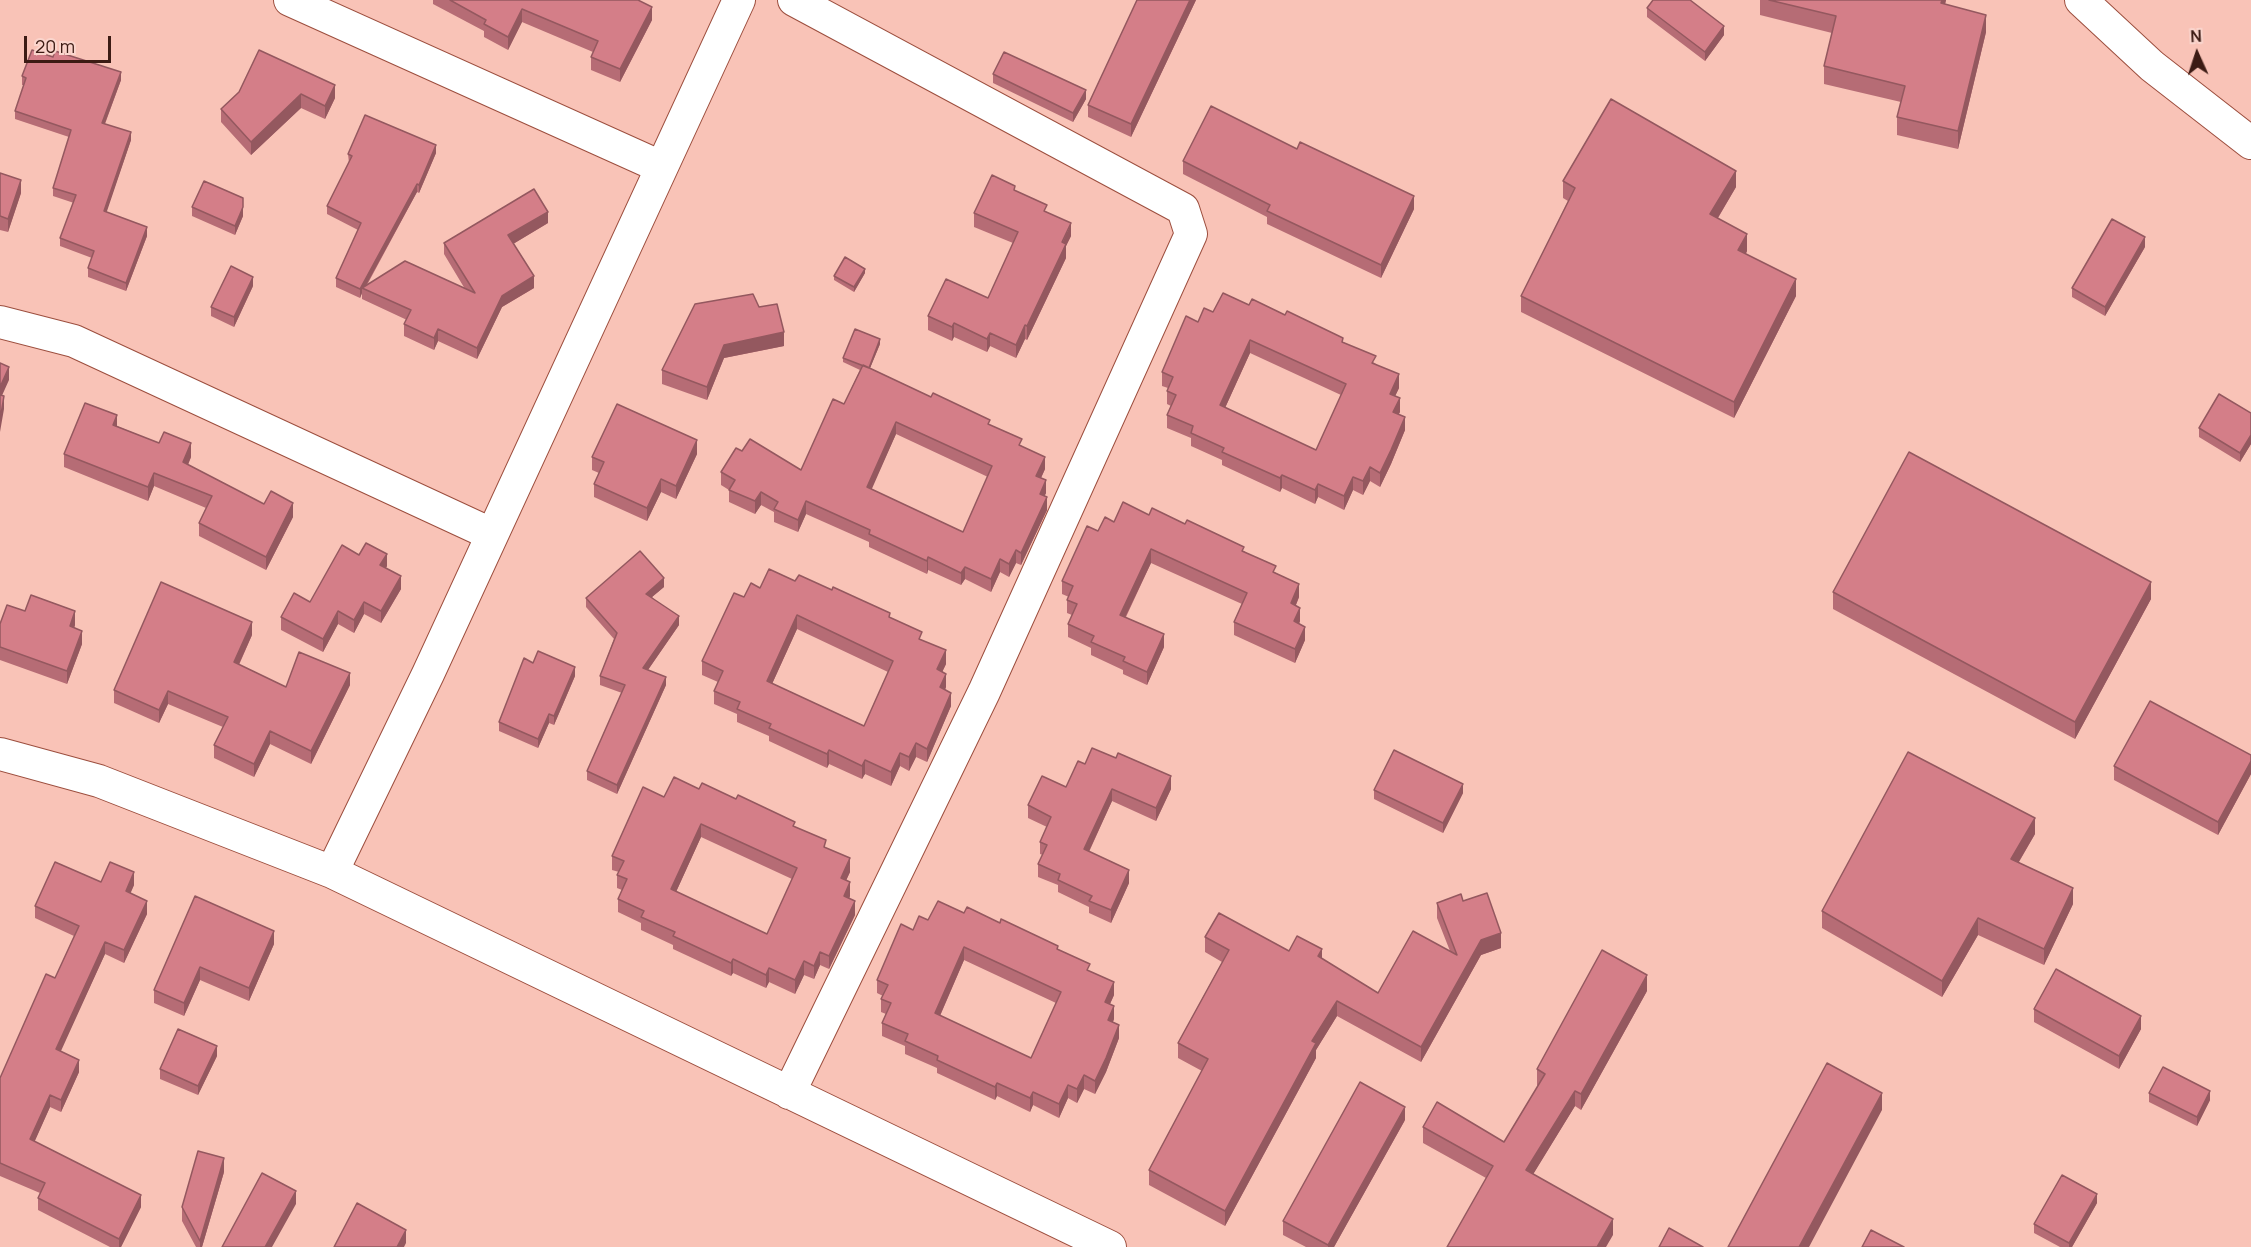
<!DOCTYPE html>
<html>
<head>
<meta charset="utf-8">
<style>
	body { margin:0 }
	#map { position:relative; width:2251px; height:1247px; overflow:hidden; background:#f9c3b7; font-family:Manrope,sans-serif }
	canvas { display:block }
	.north { position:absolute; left:2167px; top:24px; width:60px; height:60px; -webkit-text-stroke:4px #fad5cd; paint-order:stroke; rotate:357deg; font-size:16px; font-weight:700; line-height:24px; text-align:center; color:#3c1b14 }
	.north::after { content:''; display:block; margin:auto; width:21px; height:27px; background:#3c1b14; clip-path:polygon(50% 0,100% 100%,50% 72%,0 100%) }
	.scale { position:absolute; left:24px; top:36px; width:87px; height:27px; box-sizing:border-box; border:3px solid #3c1b14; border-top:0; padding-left:8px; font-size:18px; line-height:21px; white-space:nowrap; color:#3c1b14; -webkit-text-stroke:4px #fad5cd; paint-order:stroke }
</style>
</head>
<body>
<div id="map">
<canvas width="2251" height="1247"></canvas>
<div class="north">N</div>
<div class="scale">20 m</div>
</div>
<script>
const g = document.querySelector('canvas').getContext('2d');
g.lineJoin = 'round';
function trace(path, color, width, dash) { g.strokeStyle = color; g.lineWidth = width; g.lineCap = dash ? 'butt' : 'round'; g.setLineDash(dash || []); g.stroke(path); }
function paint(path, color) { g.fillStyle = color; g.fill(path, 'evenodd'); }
const minor = new Path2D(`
	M290,0L661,167
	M2081,0L2152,66L2251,143
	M0,322L74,341L491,534
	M0,754L99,781L332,872L1110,1247
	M332,872L428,674L739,0
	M789,1093L984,692L1191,234L1183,209L794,0`);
const wall = new Path2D(`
	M433,0H638L652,20L620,82L591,70V57L593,52L522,22L508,50L484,37V31L433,4Z
	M1137,0H1196L1131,137L1088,117V105Z
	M1760,0H1946L1945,4L1986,32L1958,149L1897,135V117L1901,102L1824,84V66L1832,33L1760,15Z
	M1647,8L1724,35L1705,61L1647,17Z
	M259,50L335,98L325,119L301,108L251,155L221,122V109L239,92Z
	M993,74L1086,99L1073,122L993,83Z
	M22,76L121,80L105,124L131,140L106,212L147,236L126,291L88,277V268L92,258L60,246V238L74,203L53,196V188L69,137L15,119V111L24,85H22Z
	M436,153L419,193L417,192L367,285L465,289L444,254V243L548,223L513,244L534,288L502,307L477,359L438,341L434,350L404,336V324L407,320L362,299V293L360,298L336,287V278L358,230L327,214V206L349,163L348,154Z
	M1183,161L1414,209L1381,278L1267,224V217L1183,174Z
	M0,173L21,193L8,232L0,230Z
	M1563,181L1736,187L1718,218L1747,251L1746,254L1796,296L1734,418L1521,312V296L1568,201L1563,198Z
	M1015,191L1047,212L1071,236L1066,246V258L1027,340L1025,339L1016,358L990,346L987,352L954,337L952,341L928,330V316L988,298L1013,243L974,227V213Z
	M192,207L243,216L235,235L192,216Z
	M2145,247L2105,316L2072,297V288Z
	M865,273L854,292L834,280V276Z
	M253,286L234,327L211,316V307Z
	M1249,305L1343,342L1376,364L1399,388L1395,396L1400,412L1398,414L1405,430L1391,464L1380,487L1370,481L1363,495L1353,490L1344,510L1318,497L1315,504L1282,488L1280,492L1222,465V460L1191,446V438L1167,428V415L1171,406L1167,404V391L1168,388L1162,386V372L1198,322L1213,312ZM1250,353L1341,395L1316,450L1225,408Z
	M759,307L784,346L724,358L707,400L662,384V370Z
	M880,344L870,368L990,425L1022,446L1045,469L1041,478L1046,493L1044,496L1047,510L1021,565L1016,563L1009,577L1000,572L991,592L965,579L961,585L928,570L927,574L869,547V542L806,514L798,532L774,522V512L761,505L755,514L729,502V490L721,485V472L742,451L801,470L844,404L860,370L843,362V358ZM896,434L988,477L963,532L871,489Z
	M2251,413V444L2240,462L2199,437V428Z
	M117,426L191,457L188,465L264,504L293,517L266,570L199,536V523L206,508L154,486L148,501L64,467V454Z
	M697,454L676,499L661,492L647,521L594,497V484L599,473L592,470V457Z
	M1149,515L1185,524L1244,551L1276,573L1299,597L1296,605L1300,621L1299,624L1305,640L1295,663L1234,635V622L1242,604L1151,563L1126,617L1164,647L1147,685L1123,674V670L1091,655V648L1068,637V624L1072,615L1067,613V600L1069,597L1062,594V581L1098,531L1114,522Z
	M359,555L387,566L386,568L401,589L381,623L364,614L354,633L338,624L323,652L281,630V617L310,602Z
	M795,581L890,618L946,664L942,672L946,687L945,690L951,706L927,762L916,757L909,771L900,766L891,786L865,774L862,779L829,764L827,768L769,741V736L737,722V714L714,704V691L718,682L702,675V661L744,597L760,588ZM797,629L888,672L864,726L772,684Z
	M664,587L652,597L679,625L648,670L666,685L617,794L587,780V771L622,693L600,685V676L614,639L586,607V598Z
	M1833,592L2151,599L2075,739L1833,609Z
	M25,611L75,625L74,628L82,644L67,684L0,660V624Z
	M252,635L239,665L286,687L350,685L311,764L270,744L254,777L214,758V745L223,727L168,704L159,723L114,703V690Z
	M533,663L575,676L554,725L549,723L538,748L499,731V722Z
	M2251,755V774L2218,835L2114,780V766Z
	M1085,764L1171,789L1156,821L1112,801L1089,852L1129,883L1111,923L1089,913V907L1058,892V885L1038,877V864L1043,855L1040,854V842L1047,827L1028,818V805L1066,787Z
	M699,789L795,827L826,848L850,872L846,880L850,896L849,899L855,915L829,969L820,965L814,979L804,975L795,994L769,982L766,988L733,973L731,976L673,949V945L641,930V923L618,912V899L622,890L617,888V875L619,872L612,870V856L664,797ZM701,837L792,879L767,934L676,892Z
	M1374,790L1463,793L1443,833L1374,799Z
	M2035,834L2019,862L2073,904L2044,965L1978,935L1942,997L1822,928V911Z
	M101,882L134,885L130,893L147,914L124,963L105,954L60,1051L79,1072L61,1112L50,1107L34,1142L141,1207L121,1247H110L38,1210V1198L40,1193L0,1176V1078L55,978L74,936L35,918V906Z
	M195,896L274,944L249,1001L200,980L184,1016L154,1003V990Z
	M1463,901L1501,948L1481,955L1421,1062L1337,1016L1316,1050V1058L1225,1226L1149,1185V1170L1202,1071L1178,1058V1043L1222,962L1205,952V937L1289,951L1322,959L1378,993L1450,951L1437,918V903Z
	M964,913L1058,950L1090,972L1114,995L1110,1004L1114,1019L1113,1022L1119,1038L1106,1072L1095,1094L1084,1089L1077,1103L1068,1098L1059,1118L1033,1105L1030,1112L997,1096L995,1100L937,1073V1068L905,1054V1046L882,1036V1023L886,1014L881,1012V999L883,996L877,993V980L913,930L928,920ZM964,960L1056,1003L1031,1058L940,1016Z
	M1647,991L1581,1110L1575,1106L1533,1174L1613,1235L1486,1178L1423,1143V1127L1504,1142L1538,1086L1537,1085V1069Z
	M2034,1009L2141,1029L2119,1069L2034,1022Z
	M217,1056L198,1095L160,1079V1069Z
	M2149,1093L2210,1100L2197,1126L2149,1102Z
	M1405,1120L1334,1247H1306L1283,1235V1221Z
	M224,1172L202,1247H196L182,1221V1207Z
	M2097,1203L2072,1247H2060L2034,1233V1224Z`);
const shadedWall = new Path2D(`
	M1190,0H1196L1131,137V124Z
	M1942,0H1946L1941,21V3Z
	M652,7V20L620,82V69Z
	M522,9V22L508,50V37Z
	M1986,15V32L1958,149V131Z
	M1724,26V35L1705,61V52Z
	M121,72V80L102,131V123Z
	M335,85V98L325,119V106Z
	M1086,90V99L1073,122V113Z
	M301,94V108L251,155V142Z
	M131,132V140L104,220V211Z
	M436,145V153L419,193V185Z
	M1736,171V187L1710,231V214Z
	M21,180V193L8,232V219Z
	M417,184V192L364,289L362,288V293L360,298V289Z
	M1414,196V209L1381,278V265Z
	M243,207V216L235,235V226Z
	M548,212V223L508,247V235Z
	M1071,223V236L1066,246V258L1027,340V326Z
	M147,227V236L126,291V283Z
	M1747,234V251L1738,267V250Z
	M2145,237V247L2105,316V307Z
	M865,269V273L854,292V287Z
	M534,276V288L502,307L477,359V348L502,296Z
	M253,277V286L234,327V317Z
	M1796,279V296L1734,418V402Z
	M954,323V337L952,341V327Z
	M1025,325V339L1016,358V345Z
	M438,329V341L434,350V338Z
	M784,332V346L724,358L707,400V387L724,345Z
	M990,333V346L987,352V339Z
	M880,339V344L868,373V368Z
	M1250,340V353L1220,419V405Z
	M9,367V380L0,400V387Z
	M1399,374V388L1390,407V394Z
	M4,396V409L0,432V420Z
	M1400,398V412L1393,425V412Z
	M117,415V429L113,425Z
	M1405,417V430L1391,464L1380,487V473Z
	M896,422V434L867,500V487Z
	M2251,435V444L2240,462V453Z
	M697,440V454L676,499V486Z
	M191,443V457L183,476V462Z
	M1045,457V469L1036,489V476Z
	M1370,467V481L1363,495V481Z
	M154,473V486L148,501V487Z
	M1282,475V488L1280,492V478Z
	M1353,477V490L1344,510V496Z
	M661,479V492L647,521V508Z
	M1046,480V493L1040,507V494Z
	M1318,484V497L1315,504V490Z
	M761,492V505L755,514V501Z
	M1047,497V510L1021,565V553Z
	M806,501V514L798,532V520Z
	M293,503V517L266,570V557Z
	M1151,549V563L1120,628V615Z
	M1016,550V563L1009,577V564Z
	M387,554V566L380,577V565Z
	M928,557V570L927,574V561Z
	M1000,559V572L991,592V579Z
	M965,567V579L961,585V573Z
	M401,576V589L381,623V611Z
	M664,578V587L646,602V594Z
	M2151,582V599L2075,739V722Z
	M1299,584V597L1291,617V603Z
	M364,602V614L354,633V620Z
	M1300,608V621L1294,635V621Z
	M75,611V625L70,640V626Z
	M338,611V624L323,652V639Z
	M797,615V629L767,695V681Z
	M679,616V625L643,677V668Z
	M252,622V635L234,675V662Z
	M1305,627V640L1295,663V649Z
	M82,631V644L67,684V671Z
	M1164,634V647L1147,685V672Z
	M946,650V664L937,683V669Z
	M575,667V676L554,725V716Z
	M350,673V685L311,764V751Z
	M946,674V687L940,701V687Z
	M666,677V685L617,794V785Z
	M168,691V704L159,723V710Z
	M951,693V706L927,762V749Z
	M549,714V723L538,748V739Z
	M270,731V744L254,777V764Z
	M916,743V757L909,771V757Z
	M829,750V764L827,768V754Z
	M900,753V766L891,786V772Z
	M865,760V774L862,779V766Z
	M2251,761V774L2218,835V822Z
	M1171,776V789L1156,821V808Z
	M1463,784V793L1443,833V823Z
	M1112,789V801L1084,862V849Z
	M2035,818V834L2011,875V859Z
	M701,824V837L671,903V889Z
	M850,858V872L841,892V878Z
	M1129,870V883L1111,923V910Z
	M134,872V885L126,904V891Z
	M850,882V896L844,910V896Z
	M2073,888V904L2044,965V949Z
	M147,901V914L124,963V950Z
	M855,901V915L829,969V956Z
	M1978,918V935L1942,997V981Z
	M274,931V944L249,1001V988Z
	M1501,933V948L1481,955L1421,1062V1047L1481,940Z
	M105,942V954L56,1062V1049Z
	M964,947V960L935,1027V1013Z
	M1322,949V964L1318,956Z
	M820,952V965L814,979V966Z
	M733,959V973L731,976V963Z
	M804,961V975L795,994V980Z
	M200,967V980L184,1016V1003Z
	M769,968V982L766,988V975Z
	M1647,975V991L1581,1110V1094Z
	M1114,982V995L1105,1015V1002Z
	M1337,1001V1016L1316,1050V1058L1225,1226V1211L1312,1041Z
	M1114,1006V1019L1108,1033V1020Z
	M2141,1016V1029L2119,1069V1056Z
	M1119,1025V1038L1106,1072L1095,1094V1081Z
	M217,1046V1056L198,1095V1086Z
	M79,1060V1072L61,1112V1100Z
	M1084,1075V1089L1077,1103V1089Z
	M997,1083V1096L995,1100V1087Z
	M1068,1085V1098L1059,1118V1104Z
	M1575,1091V1106L1526,1186V1170Z
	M2210,1091V1100L2197,1126V1117Z
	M1033,1092V1105L1030,1112V1098Z
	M1882,1093V1110L1809,1247H1799Z
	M50,1095V1107L30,1152V1139Z
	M1405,1107V1120L1334,1247H1328V1245Z
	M224,1158V1172L202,1247H200V1241Z
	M296,1191V1204L272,1247H265Z
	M2097,1194V1203L2072,1247H2069V1243Z
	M141,1195V1207L121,1247H119V1239Z
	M1613,1219V1235L1606,1247H1597Z
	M406,1230V1243L404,1247H397Z`);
const building = new Path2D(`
	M450,0H638L652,7L620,69L591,57L598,41L522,9L508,37L484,24L486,20Z
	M1137,0H1190L1131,124L1088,105Z
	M1653,0H1690L1724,26L1705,52L1647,8Z
	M1769,0H1942L1941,3L1986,15L1958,131L1897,117L1905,86L1824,66L1836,16Z
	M32,50L53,57L55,51L121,72L102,123L131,132L104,211L147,227L126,283L88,268L94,251L60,238L76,195L53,188L71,130L15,111L26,78L22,76Z
	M259,50L335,85L325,106L301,94L251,142L221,109L239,92Z
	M1004,52L1086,90L1073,113L993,74Z
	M1611,99L1736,171L1710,214L1747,234L1738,250L1796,279L1734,402L1521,296L1575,188L1563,181Z
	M1211,106L1297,149L1300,142L1414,196L1381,265L1267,211L1270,205L1183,161Z
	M365,115L436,145L419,185L417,184L360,289L336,278L361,223L327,206L352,156L348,154Z
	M0,173L21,180L8,219L0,216Z
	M992,175L1015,186L1014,190L1047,205L1044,211L1071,223L1062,242L1066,244L1027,326L1025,325L1016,345L990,333L987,339L954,323L952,327L928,316L946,279L988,298L1018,232L974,213Z
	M204,181L243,198V207L235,226L192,207Z
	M534,189L548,212L508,235L534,276L502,296L477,348L438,329L434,338L404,324L411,310L362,288L405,261L475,293L444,243Z
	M2112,219L2145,237L2105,307L2072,288Z
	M845,257L865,269L854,287L834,276Z
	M231,266L253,277L234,317L211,307Z
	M1223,293L1249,305L1252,299L1285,315L1287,311L1343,338L1342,342L1376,356L1372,363L1399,374L1390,394L1400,398L1393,412L1405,417L1391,450L1380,473L1370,467L1363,481L1353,477L1344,496L1318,484L1315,490L1282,475L1280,478L1222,452L1224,448L1191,433L1193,426L1167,415L1176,395L1167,391L1173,377L1162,372L1186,316L1198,322L1204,308L1213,312ZM1250,340L1346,384L1316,450L1220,405Z
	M753,294L759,307L777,304L784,332L724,345L707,387L662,370L695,304Z
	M855,329L880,339L869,368L843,358Z
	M0,363L9,367L0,387Z
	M863,365L931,397L933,393L990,420L988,424L1022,439L1019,445L1045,457L1036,476L1046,480L1040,494L1047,497L1021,553L1016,550L1009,564L1000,559L991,579L965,567L961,573L928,557L927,561L869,534L870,530L806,501L798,520L774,509L778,502L761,492L755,501L729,490L735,480L721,472L736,448L742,451L750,439L801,470L833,399L844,404ZM896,422L992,466L963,532L867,487Z
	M2219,394L2251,413V435L2240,453L2199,428Z
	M0,395L4,396L0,420Z
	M85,403L117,415L113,425L159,443L164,432L191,443L183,462L264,504L271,491L293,503L266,557L199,523L212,496L154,473L148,487L64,454Z
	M617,404L697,440L676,486L661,479L647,508L594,484L604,462L592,457Z
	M1909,452L2151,582L2075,722L1833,592Z
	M1123,502L1149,515L1152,508L1185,524L1187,520L1244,547L1242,551L1276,566L1273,572L1299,584L1291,603L1300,608L1294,621L1305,627L1295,649L1234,622L1247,593L1151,549L1120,615L1164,634L1147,672L1123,661L1125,657L1091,642L1094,636L1068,624L1077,604L1067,600L1073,586L1062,581L1087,526L1098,531L1105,517L1114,522Z
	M366,543L387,554L380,565L401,576L381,611L364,602L354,620L338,611L323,639L281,617L294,593L310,602L342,545L359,555Z
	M640,551L664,578L646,594L679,616L643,668L666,677L617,785L587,771L625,685L600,676L617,633L586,598Z
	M769,569L795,581L799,575L832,590L833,587L857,598L890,613L889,617L922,632L919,639L946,650L937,669L946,674L940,687L951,693L927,749L916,743L909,757L900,753L891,772L865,760L862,766L829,750L827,754L769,728L771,724L737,709L740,702L714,691L723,671L702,661L734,593L744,597L751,583L760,588ZM797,615L893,661L864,726L767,681Z
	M161,582L252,622L234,662L286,687L299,652L350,673L311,751L270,731L254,764L214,745L228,717L168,691L159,710L114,690Z
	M31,595L75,611L70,626L82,631L67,671L0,647V624L7,605L25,611Z
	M538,651L575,667L554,716L549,714L538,739L499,722L524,658L533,663Z
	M2150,701L2251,755V761L2218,822L2114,766Z
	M1092,748L1116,758L1118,753L1171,776L1156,808L1112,789L1084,849L1129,870L1111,910L1089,901L1092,896L1058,880L1060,874L1038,864L1047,845L1040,842L1051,817L1028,805L1042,776L1066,787L1078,761L1085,764Z
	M1394,750L1463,784L1443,823L1374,790Z
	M1908,752L2035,818L2011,859L2073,888L2044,949L1978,918L1942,981L1822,911Z
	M674,777L699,789L702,783L736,799L738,795L795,822L793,826L826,840L824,847L850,858L841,878L850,882L844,896L855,901L829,956L820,952L814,966L804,961L795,980L769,968L766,975L733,959L731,963L673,936L675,932L641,917L644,911L618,899L627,879L617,875L624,861L612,856L643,787L664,797ZM701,824L797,868L767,934L671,889Z
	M55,862L101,882L110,862L134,872L126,891L147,901L124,950L105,942L56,1049L79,1060L61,1100L50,1095L30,1139L141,1195L119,1239L38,1198L45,1183L0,1163V1078L46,974L55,978L79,926L35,906Z
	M1487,893L1501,933L1481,940L1421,1047L1337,1001L1312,1041L1316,1043L1225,1211L1149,1170L1208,1059L1178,1043L1229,950L1205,937L1219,913L1289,951L1297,936L1322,949L1318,956L1378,993L1413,931L1457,955L1437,903L1461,894L1463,901Z
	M195,896L274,931L249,988L200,967L184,1003L154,990Z
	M938,901L964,913L967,907L1000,923L1001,919L1058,946L1057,949L1090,964L1087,970L1114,982L1105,1002L1114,1006L1108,1020L1119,1025L1106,1058L1095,1081L1084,1075L1077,1089L1068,1085L1059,1104L1033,1092L1030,1098L997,1083L995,1087L937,1060L938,1056L905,1041L908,1034L882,1023L891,1003L881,999L888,985L877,980L901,924L913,930L919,916L928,920ZM964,947L1061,992L1031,1058L935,1013Z
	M1602,950L1647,975L1581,1094L1575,1091L1526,1170L1613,1219L1597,1247H1447L1493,1166L1423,1127L1437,1102L1504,1142L1545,1074L1537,1069Z
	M2056,969L2141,1016L2119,1056L2034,1009Z
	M178,1029L217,1046L198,1086L160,1069Z
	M1827,1063L1882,1093L1799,1247H1728Z
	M2163,1067L2210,1091L2197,1117L2149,1093Z
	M1360,1082L1405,1107L1328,1245L1283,1221Z
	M198,1151L224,1158L200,1241L182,1207Z
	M262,1173L296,1191L265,1247H222Z
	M2062,1175L2097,1194L2069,1243L2034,1224Z
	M357,1203L406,1230L397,1247H334Z
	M1669,1228L1703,1247H1659Z
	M1871,1230L1904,1247H1862Z`);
trace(minor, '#9c4e3e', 34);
trace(minor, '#fff', 32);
paint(wall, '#b66c75');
paint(shadedWall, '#94585f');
paint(building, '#d47e88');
trace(building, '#94585f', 1.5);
</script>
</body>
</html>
